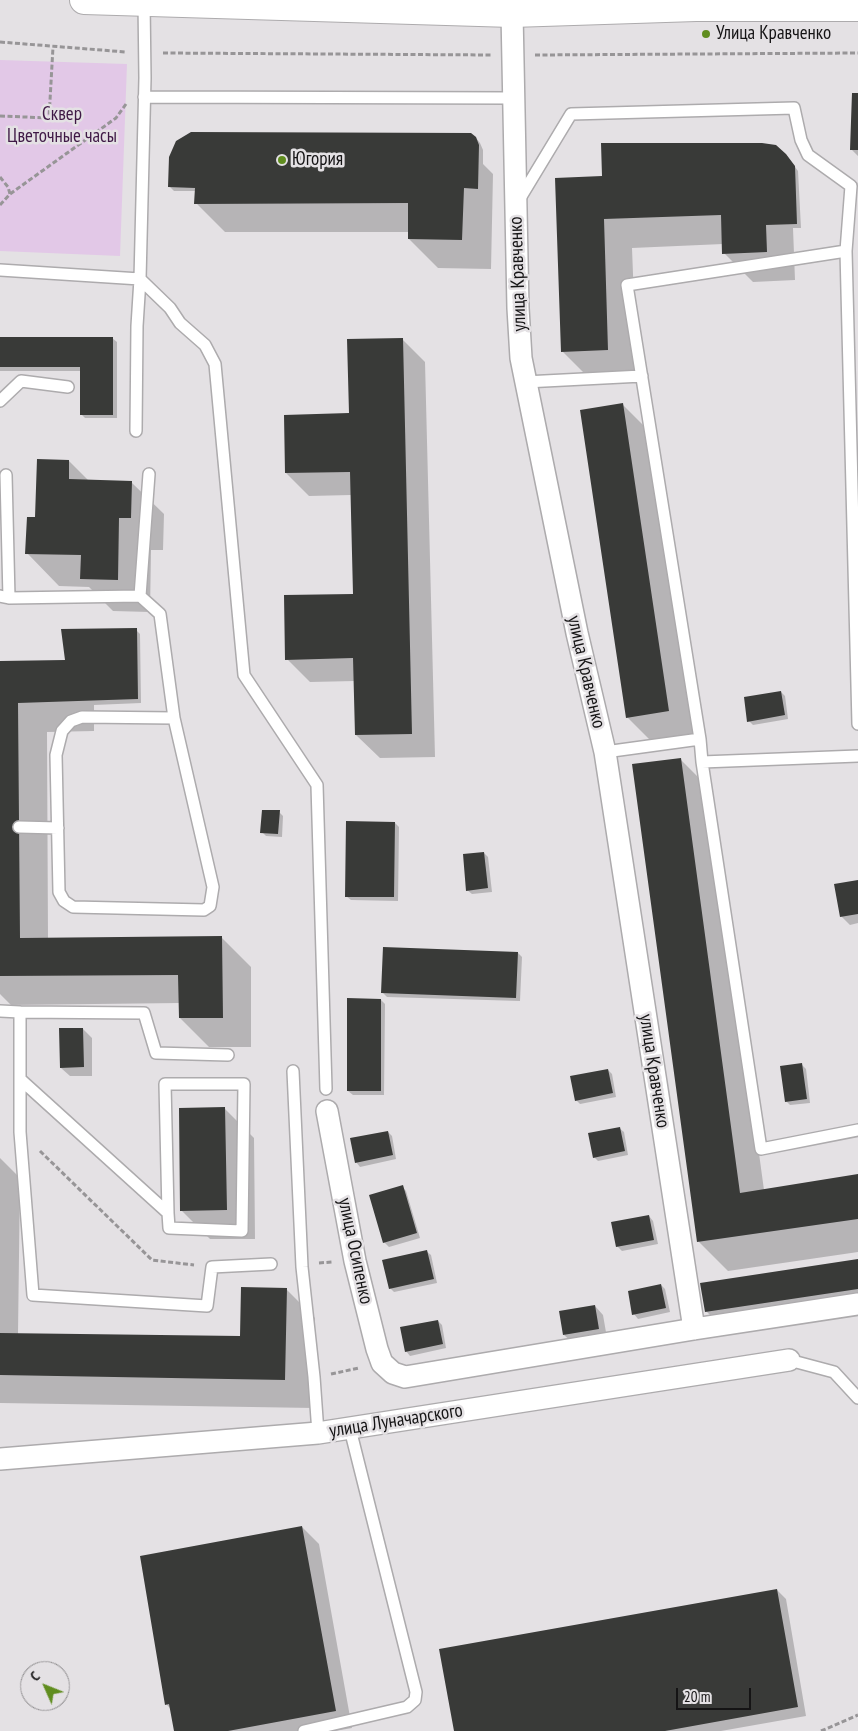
<!DOCTYPE html>
<html>
<head>
<meta charset="utf-8">
<style>
	body { margin:0 }
	#map { position:relative; width:858px; height:1731px; overflow:hidden; background:#e4e1e4; font-family:"PT Sans Narrow",sans-serif }
	canvas { display:block }
	.north { position:absolute; left:20px; top:1661px; width:50px; height:50px; box-sizing:border-box; background:#e4e1e4; border:1px solid #918f91; border-radius:50%; rotate:314deg; font-size:14px; font-weight:700; line-height:20px; text-align:center; color:#151415 }
	.north::after { content:''; display:block; margin:auto; width:18px; height:22px; background:#608d1f; clip-path:polygon(50% 0,100% 100%,50% 72%,0 100%) }
	.scale { position:absolute; left:676px; top:1688px; width:75px; height:22px; box-sizing:border-box; border:2px solid #151415; border-top:0; padding-left:6px; font-size:15px; line-height:18px; white-space:nowrap; color:#151415; -webkit-text-stroke:4px #e4e1e4; paint-order:stroke }
</style>
</head>
<body>
<div id="map">
<canvas width="858" height="1731"></canvas>
<div class="north">С</div>
<div class="scale">20 m</div>
</div>
<script>
const g = document.querySelector('canvas').getContext('2d');
g.lineJoin = 'round';
function paint(path, color) { g.fillStyle = color; g.fill(path, 'evenodd'); }
function trace(path, color, width, dash) { g.strokeStyle = color; g.lineWidth = width; g.lineCap = dash ? 'butt' : 'round'; g.setLineDash(dash || []); g.stroke(path); }
function label(font, color, halo, rows, align = 'center') {
  g.font = font + ' "PT Sans Narrow",sans-serif'; g.lineWidth = 5; g.setLineDash([]); g.textBaseline = 'middle'; g.strokeStyle = halo; g.fillStyle = color; for (const [text, x, y, turn = 0] of rows) {
    g.save(); g.translate(x, y); g.rotate((+turn || 0) * Math.PI / 180); g.textAlign = isNaN(turn) ? turn : align; if (halo) g.strokeText(text, 0, 0); g.fillText(text, 0, 0); g.restore();
  }
}
const green = new Path2D(`
	M0,60L127,64L120,256L0,251Z`);
const shadow = new Path2D(`
	M858,94V156L852,150Z
	M476,138L480,143L483,150V164L493,174L491,269L438,268L409,239V232H225L196,203V191H174L170,187Z
	M786,155L798,171L801,228H793L795,280L753,282L724,253L723,244L632,248L637,379L591,380L562,351L604,177Z
	M0,338H112L117,342V418H85L81,414V371H0Z
	M402,339L425,362L435,757L380,758L356,735L355,681L310,682L287,659L354,595L351,495L309,496L286,473L350,414Z
	M623,405L652,434L698,740L656,746L627,717Z
	M69,461L89,481L131,482L164,514L163,550H151L150,612L113,611L89,587L59,586L27,553L36,518Z
	M136,630L140,634L141,703L94,705V731L47,732L48,939L222,938L251,967V1047H209L180,1018V1003L11,1005L0,994V662L65,661Z
	M781,692L785,696L788,719L753,725L749,721Z
	M680,759L709,788L764,1190L858,1175V1252L728,1271L699,1242Z
	M279,812L283,816L282,837L266,836L262,832Z
	M395,823L399,827L398,901L351,900L346,896Z
	M484,853L488,857L492,892L472,894L467,890Z
	M858,881V923L850,925L841,916Z
	M518,953L522,957L520,1001L387,997L383,993Z
	M381,1000L385,1004L384,1095H353L348,1091Z
	M83,1029L92,1038V1076H70L61,1068Z
	M802,1065L806,1069L810,1103L790,1105L786,1101Z
	M608,1070L612,1074L616,1097L580,1104L576,1100Z
	M225,1109L254,1138L255,1239H210L181,1210Z
	M619,1128L624,1132L628,1155L598,1161L594,1157Z
	M388,1132L392,1136L396,1159L360,1167L356,1162Z
	M0,1158L20,1178L18,1334L241,1338L286,1289L315,1318L314,1408L0,1403Z
	M402,1187L406,1191L420,1238L389,1247L384,1242Z
	M649,1216L653,1221L658,1244L622,1251L617,1246Z
	M426,1251L431,1255L437,1283L394,1292L390,1288Z
	M858,1261V1293L710,1315L706,1311Z
	M661,1285L665,1289L670,1312L638,1319L634,1314Z
	M595,1306L603,1315L607,1338L573,1343L564,1335Z
	M438,1321L442,1325L446,1348L410,1356L406,1351Z
	M302,1527L319,1544L352,1728L335,1731H176L172,1710L167,1705L141,1557Z
	M777,1590L786,1599L806,1716L721,1731H455Z`);
const building = new Path2D(`
	M852,93H858V150H850Z
	M191,132L471,133L476,137L479,145L478,189L464,188L462,240L408,239V203L194,204L195,188L168,187L169,157L176,141Z
	M601,143H762L776,145L786,154L795,166L797,224L766,225L767,252L722,254L721,215L604,219L608,350L561,352L555,178L602,176Z
	M0,337H113V415H80V367H0Z
	M403,338L412,734L355,735L353,658L285,660L284,595L353,594L350,472L285,473L284,415L349,413L347,339Z
	M623,403L669,711L626,718L580,410Z
	M37,459L69,460V479L132,481L131,518H119L118,580L80,579L81,555L25,554L27,517H35Z
	M137,628L138,699L18,703L20,938L222,936L223,1018H179L178,975L0,976V661L65,660L61,629Z
	M781,691L785,715L747,722L744,697Z
	M681,758L740,1193L858,1174V1219L697,1242L632,764Z
	M262,810H280L278,834L260,833Z
	M346,821L395,822L394,897H345Z
	M484,852L488,888L466,891L463,854Z
	M858,880V914L840,917L834,884Z
	M383,947L518,952L516,998L381,993Z
	M347,998L381,999V1091H347Z
	M59,1028H83L84,1067L60,1068Z
	M802,1063L807,1099L785,1102L780,1066Z
	M608,1069L613,1093L575,1101L570,1076Z
	M225,1107L227,1210L180,1211L179,1108Z
	M620,1127L625,1151L593,1158L588,1133Z
	M388,1131L393,1155L355,1163L350,1138Z
	M403,1185L417,1233L383,1243L369,1195Z
	M649,1215L654,1240L616,1247L611,1222Z
	M427,1250L434,1279L389,1289L382,1260Z
	M858,1259V1289L705,1312L700,1283Z
	M661,1284L666,1308L632,1315L628,1291Z
	M241,1287L287,1288L285,1380L0,1375V1333L240,1336Z
	M595,1305L599,1329L563,1335L559,1311Z
	M438,1320L443,1344L405,1352L400,1327Z
	M302,1526L336,1711L228,1731H174L169,1704L165,1705L140,1556Z
	M777,1589L798,1707L665,1731H454L439,1649Z`);
const path = new Path2D(`
	M0,42L126,52
	M163,53L491,55
	M535,55L858,53
	M0,116L49,118L53,47
	M0,177L8,187L10,194
	M0,205L10,194L116,118L126,104
	M40,1151L152,1260L194,1265
	M319,1263L332,1262
	M331,1374L359,1368
	M821,1731L858,1715`);
const service = new Path2D(`
	M144,97L514,98
	M519,200L571,114L794,108L801,140L808,155L851,186L846,251L858,724
	M846,251L627,285L700,739L702,762L761,1149L858,1130
	M0,270L140,279L145,78L144,2
	M140,279L170,308L180,323L205,345L215,364L244,675L317,785L326,1089
	M525,382L642,376
	M0,401L21,381L68,387
	M136,431L137,326L140,279
	M6,475L9,598
	M0,596L9,598L140,596L160,614L174,718L213,887L210,906L204,910L73,907L64,901L59,892L56,755L62,731L71,721L82,717L174,718
	M140,596L149,474
	M605,752L700,739
	M702,762L858,756
	M19,827L58,828
	M0,1011L20,1012V1132L33,1295L207,1306L212,1267L271,1264
	M20,1012L144,1013L156,1053L228,1055
	M293,1071L302,1267L314,1377L318,1433
	M20,1079L168,1213L169,1228L242,1231L244,1084H165L168,1213
	M789,1360L834,1372L858,1398
	M304,1731L407,1707L415,1700L416,1692L350,1429`);
const minor = new Path2D(`
	M512,13L518,308L521,358L577,633L605,752L694,1329
	M327,1111L355,1261L377,1349L382,1363L393,1373L405,1377L694,1329L858,1304
	M0,1459L318,1433L789,1360`);
const primary = new Path2D(`
	M84,0L512,13L696,7H858`);
const markers = [
	[706,34,5,"#608d1f"],
	[282,160,5,"#608d1f"]
];
const poiNames = [
	["Улица Кравченко",716,34],
	["Югория",292,160]
];
const parkNames = [
	["Сквер",62,115],
	["Цветочные часы",62,137]
];
const streetNames = [
	["улица Кравченко",518,274,-92],
	["улица Кравченко",586,672,77],
	["улица Кравченко",654,1071,81],
	["улица Осипенко",355,1251,78],
	["улица Луначарского",396,1421,-9]
];
paint(green, '#e2c8e7');
paint(shadow, '#0003');
paint(building, '#393a38');
trace(service, '#adabad', 14);
trace(minor, '#adabad', 24);
trace(primary, '#adabad', 30);
trace(path, '#979597', 3, [5, 2.5]);
trace(service, '#fff', 11);
trace(minor, '#fff', 21);
trace(primary, '#fff', 28);
for (const [x, y, r, color] of markers) { const dot = new Path2D(); dot.arc(x, y, r, 0, 2 * Math.PI); g.fillStyle = color; g.fill(dot); trace(dot, '#e4e1e4', 2); }
label('19px', '#151415', '#e4e1e4', poiNames, 'left');
label('19px', '#3f1946', '#e4e1e4', parkNames);
label('19px', '#151415', '#e4e1e4', streetNames);
</script>
</body>
</html>
